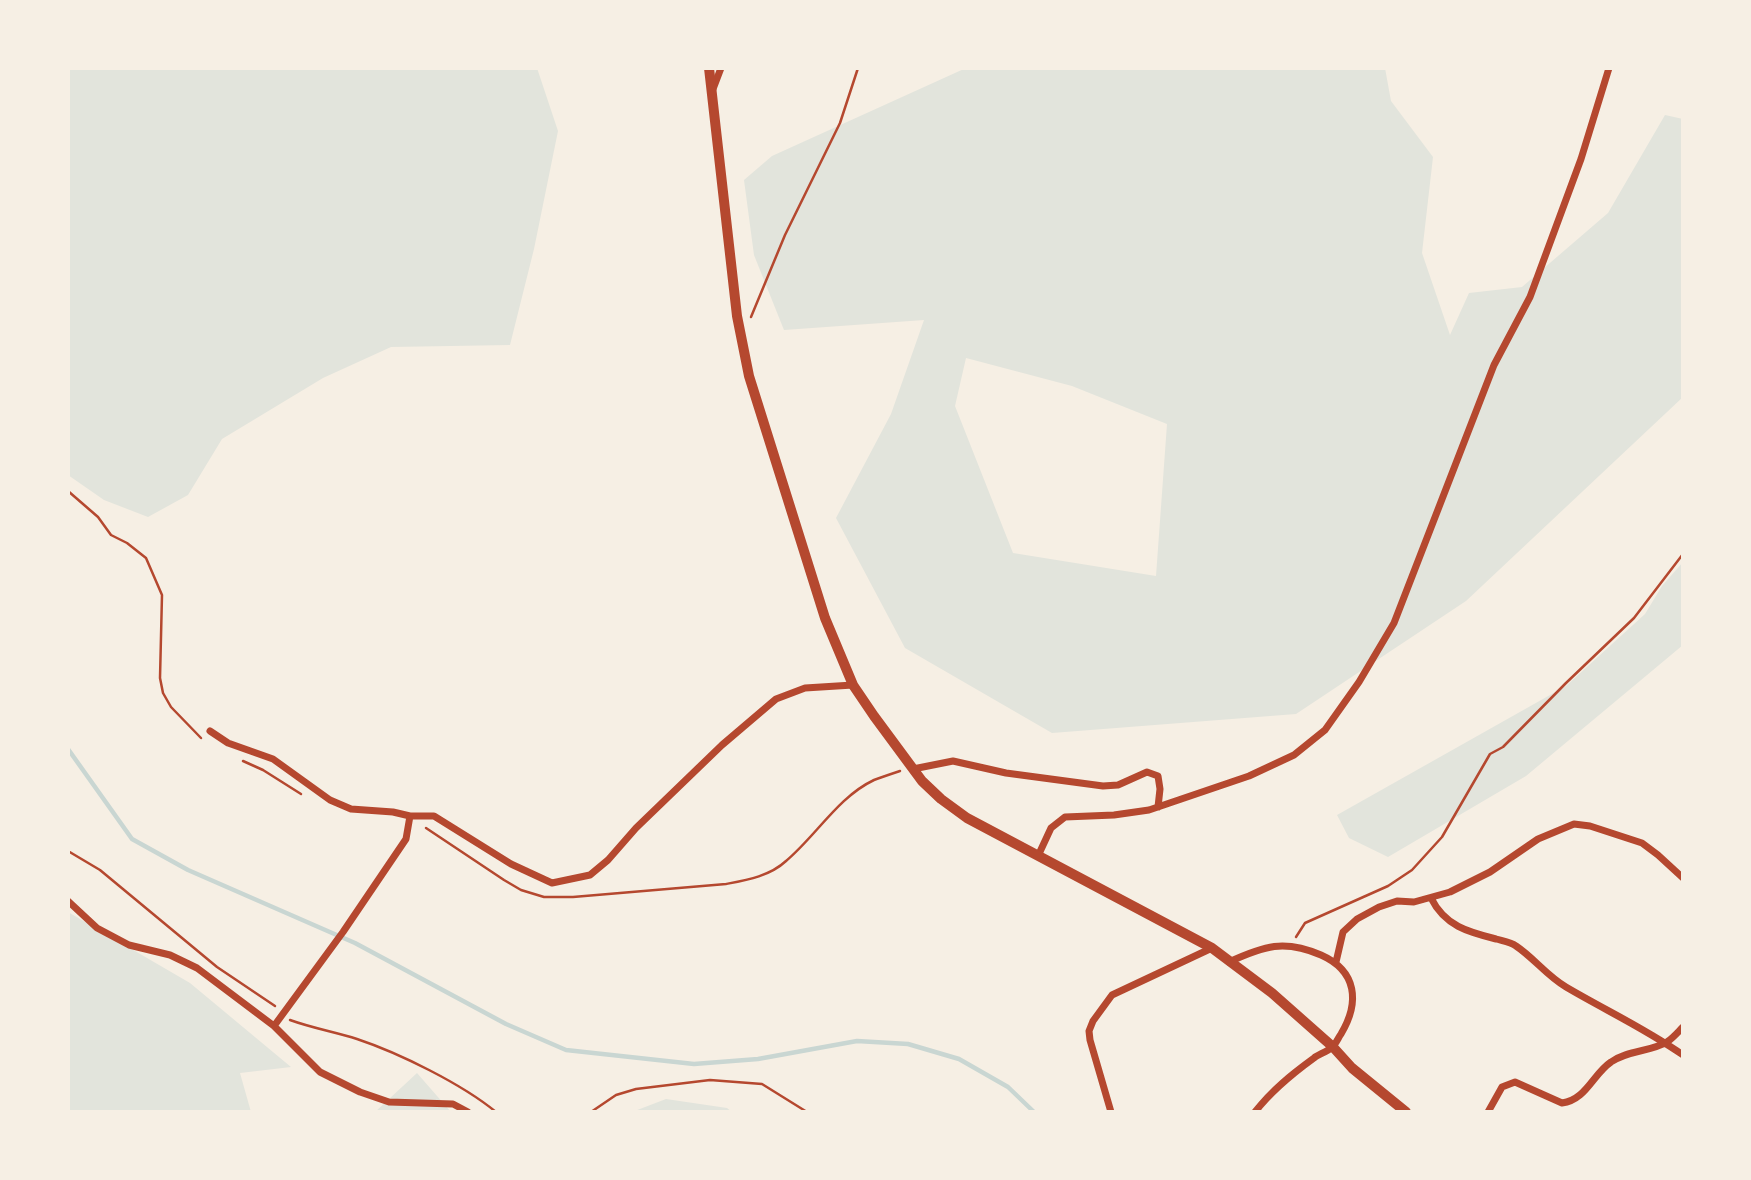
<!DOCTYPE html>
<html>
<head>
<meta charset="utf-8">
<style>
	body { margin:0 }
	#map { position:relative; width:1751px; height:1180px; overflow:hidden; background:#f6efe4; font-family:Arial,sans-serif }
	canvas { display:block }
	.frame { position:absolute; inset:0; border:70px solid #f6efe4; pointer-events:none }
</style>
</head>
<body>
<div id="map">
<canvas width="1751" height="1180"></canvas>
<div class="frame"></div>
</div>
<script>
const g = document.querySelector('canvas').getContext('2d');
g.lineJoin = 'round';
function paint(path, color) { g.fillStyle = color; g.fill(path, 'evenodd'); }
function trace(path, color, width, dash) { g.strokeStyle = color; g.lineWidth = width; g.lineCap = dash ? 'butt' : 'round'; g.setLineDash(dash || []); g.stroke(path); }
const green = new Path2D(`
	M68,68H537L558,131L534,249L510,345L391,347L323,378L222,439L188,495L148,517L104,500L68,475Z
	M966,68H1385L1391,101L1433,157L1422,253L1450,335L1469,293L1522,287L1608,213L1665,115L1683,119V397L1466,601L1296,714L1052,733L905,648L836,518L891,414L924,320L784,330L754,255L744,180L772,156ZM966,358L1072,386L1167,424L1156,576L1013,553L955,406Z
	M1683,562V645L1526,776L1388,857L1349,838L1337,815L1566,686L1645,614L1662,586Z
	M68,912L190,983L291,1067L240,1073L251,1112H68Z
	M417,1073L451,1112H375Z
	M666,1099L727,1108L732,1112H632Z`);
const stream = new Path2D(`
	M68,749L132,839L188,870L355,943L506,1024L566,1050L694,1064L758,1059L857,1041L908,1044L959,1059L1008,1087L1034,1112`);
const path = new Path2D(`
	M751,317L785,235L840,123L858,68
	M68,491L98,517L111,535L127,543L146,558L162,595L160,678L163,693L171,707L201,738
	M243,761L263,770L301,794
	M426,828L504,880L521,890L544,897H573L726,884C747,880 770,876 786,861C816,836 838,797 874,780C882,777 891,774 900,771
	M68,851L100,870L217,967L275,1006
	M1296,937L1305,923L1388,886L1412,870L1442,837L1490,754L1503,747L1566,683L1634,618L1683,554
	M290,1020C312,1028 335,1032 357,1039C399,1053 462,1084 496,1112
	M591,1112L616,1095L636,1089L710,1080L762,1084L807,1112`);
const minor = new Path2D(`
	M713,89L721,68
	M210,731L228,743L273,759L330,800L351,809L393,812L410,816H434L511,864L552,883L590,875L608,860L636,828L722,745L776,699L805,688L853,685
	M913,769L953,761L1006,773L1103,786L1118,785L1147,772L1158,776L1160,789L1158,807
	M1038,856L1051,828L1065,817L1114,815L1149,810L1249,776L1294,755L1325,730L1359,682L1394,623L1494,365L1530,297L1581,159L1609,68
	M1431,898C1445,926 1468,932 1496,939C1503,941 1511,942 1516,946C1534,958 1547,976 1566,987C1605,1010 1646,1029 1683,1055
	M68,901L97,928L129,945L170,955L197,968L274,1026L320,1072L360,1092L389,1102L453,1104L468,1112
	M1229,962C1264,946 1284,939 1321,955C1357,971 1360,1002 1341,1034C1338,1038 1336,1044 1332,1047C1327,1052 1319,1054 1314,1058C1292,1074 1272,1090 1255,1112
	M1336,962L1343,932L1357,919L1379,907L1397,901L1414,902L1450,892L1490,872L1538,839L1574,824L1590,826L1642,843L1658,855L1683,878
	M274,1026L343,932L406,839L410,816
	M1111,1112L1090,1040L1089,1031L1093,1021L1112,995L1212,948
	M1488,1112L1502,1087L1515,1082L1562,1103C1586,1100 1593,1074 1611,1062C1628,1050 1650,1052 1667,1042C1673,1038 1678,1032 1683,1027`);
const tertiary = new Path2D(`
	M709,68L737,316L749,376L825,618L853,685L874,716L922,781L941,799L967,818L1212,948L1272,993L1333,1047L1352,1068L1406,1112`);
paint(green, '#e2e4dc');
trace(stream, '#c9d6d2', 4.5);
trace(path, '#b5482f', 2.5);
trace(minor, '#b5482f', 7);
trace(tertiary, '#b5482f', 10);
</script>
</body>
</html>
